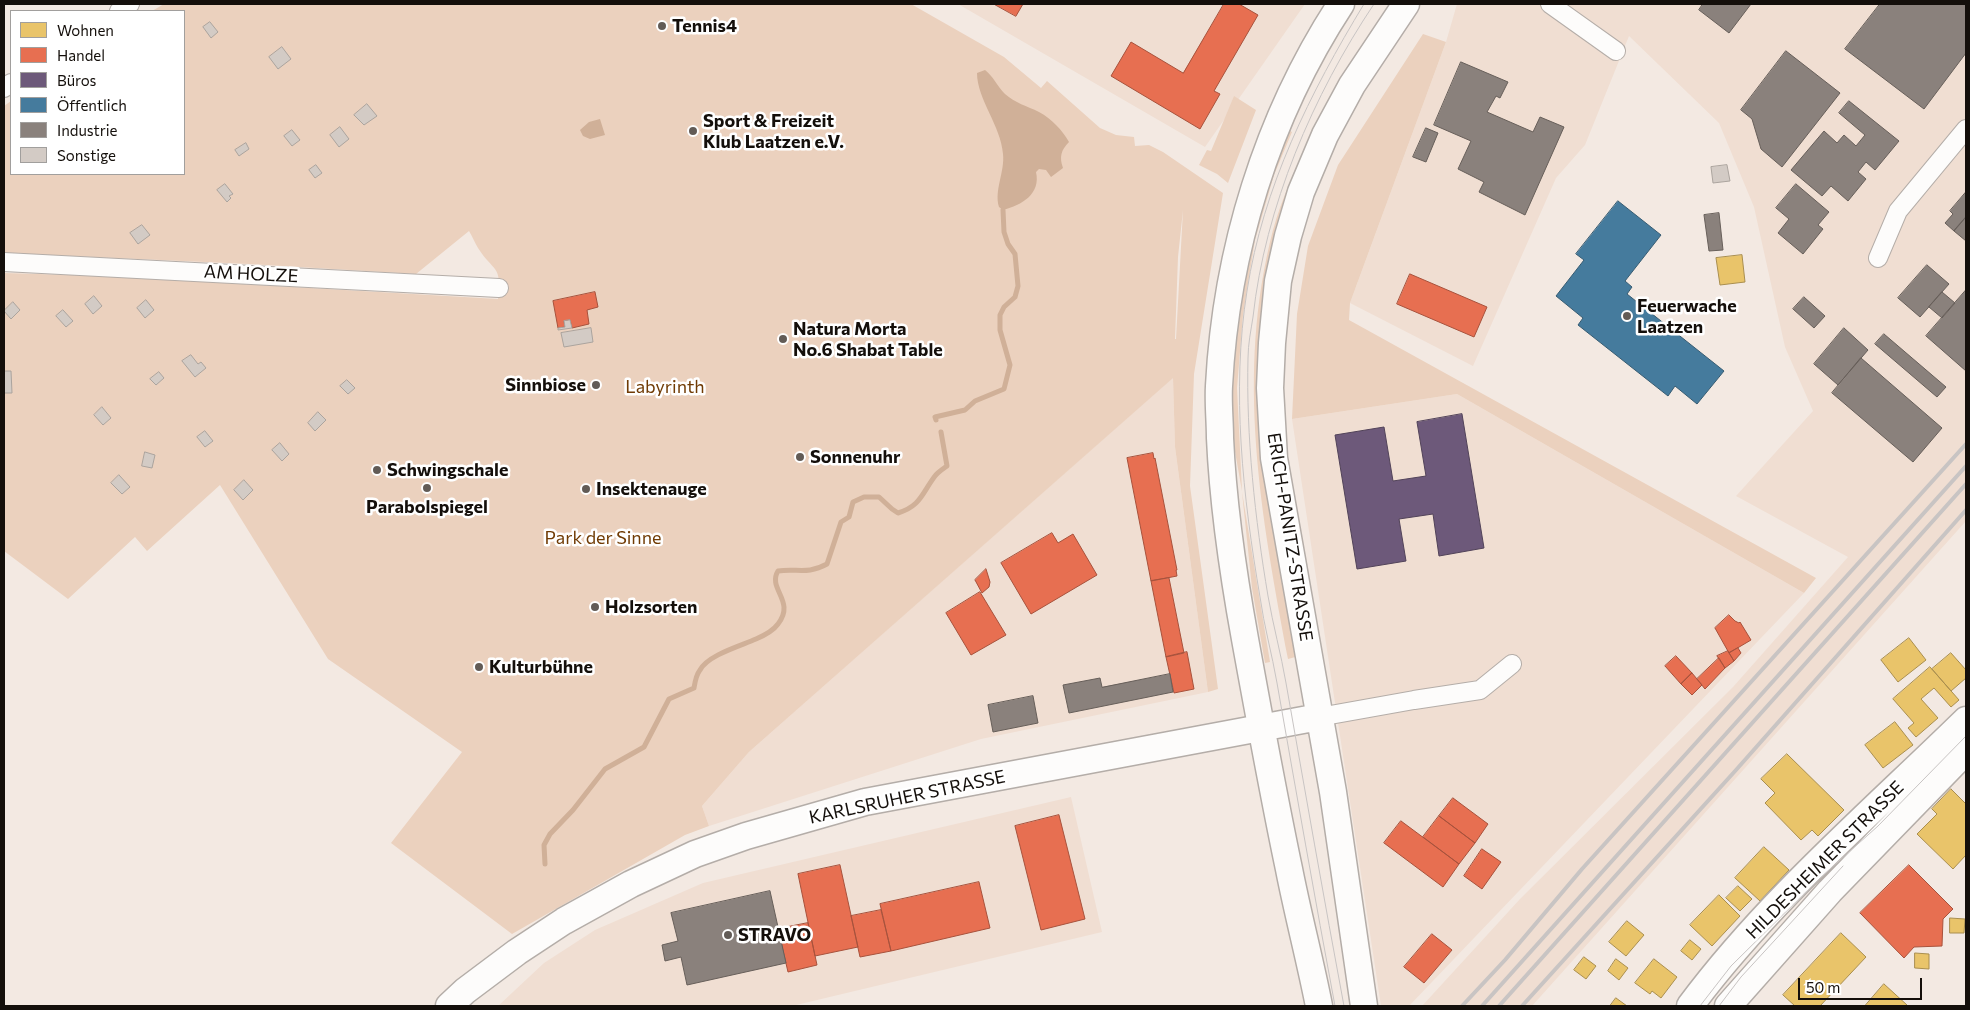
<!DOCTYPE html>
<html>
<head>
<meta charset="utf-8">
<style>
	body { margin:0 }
	#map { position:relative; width:1970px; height:1010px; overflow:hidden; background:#f3e9e2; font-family:Commissioner,sans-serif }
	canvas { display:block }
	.frame { position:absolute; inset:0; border:5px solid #140f0b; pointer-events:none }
	.legend { position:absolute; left:10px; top:10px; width:175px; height:165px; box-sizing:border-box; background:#fff; border:1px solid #a19f9d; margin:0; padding:6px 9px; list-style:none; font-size:15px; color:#140f0b }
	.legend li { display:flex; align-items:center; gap:10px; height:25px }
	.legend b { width:25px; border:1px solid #a19f9d }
	.scale { position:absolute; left:1798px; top:978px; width:124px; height:22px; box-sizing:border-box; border:2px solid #140f0b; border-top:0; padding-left:6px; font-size:15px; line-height:18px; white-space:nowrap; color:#140f0b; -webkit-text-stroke:4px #fff; paint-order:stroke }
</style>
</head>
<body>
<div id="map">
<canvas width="1970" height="1010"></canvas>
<div class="frame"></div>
<ul class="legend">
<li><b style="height:14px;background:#e9c46a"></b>Wohnen</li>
<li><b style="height:14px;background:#e76f51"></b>Handel</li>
<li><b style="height:14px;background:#6d597a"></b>Büros</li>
<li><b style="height:14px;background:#457b9d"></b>Öffentlich</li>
<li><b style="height:14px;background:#8a817c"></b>Industrie</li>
<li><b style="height:14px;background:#d3cbc5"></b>Sonstige</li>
</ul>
<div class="scale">50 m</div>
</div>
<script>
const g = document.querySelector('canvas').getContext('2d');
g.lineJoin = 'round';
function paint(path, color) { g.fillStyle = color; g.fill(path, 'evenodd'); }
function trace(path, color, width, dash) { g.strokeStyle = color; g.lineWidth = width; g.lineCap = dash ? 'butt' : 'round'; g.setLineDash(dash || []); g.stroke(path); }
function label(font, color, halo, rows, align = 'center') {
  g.font = font + ' Commissioner,sans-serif'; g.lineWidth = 5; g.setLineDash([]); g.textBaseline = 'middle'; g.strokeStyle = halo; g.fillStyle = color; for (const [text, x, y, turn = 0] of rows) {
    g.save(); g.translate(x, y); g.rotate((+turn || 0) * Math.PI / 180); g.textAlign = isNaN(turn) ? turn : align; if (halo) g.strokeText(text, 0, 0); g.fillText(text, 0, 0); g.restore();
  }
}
const built = new Path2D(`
	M958,4H1305L1205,147Z
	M1457,4H1966V521L1532,1006H1422L1520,899L1733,687L1848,557L1736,496L1813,411L1785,347L1754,207L1719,123L1629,36L1585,145L1556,178L1473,366L1350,303L1446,42Z
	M1173,377L1175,447L1208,692L981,739L709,826L702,806L749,752Z
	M1457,394L1804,593L1409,1006H1381L1292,419Z
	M1071,797L1102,932L792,1006H498L544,963L595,930L703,883Z`);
const green = new Path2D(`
	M164,4H911L1004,57L1041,88L1047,81L1100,128L1116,135L1134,137L1135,146L1149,145L1163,152L1223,193L1194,374L1190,486L1218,689L1208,692L1175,447L1173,378L749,752L702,806L709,826L685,835L512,934L391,843L462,752L328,659L220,485L147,551L135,537L68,599L4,551V273L106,276L498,299C502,264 494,273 478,248C475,243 472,236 469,231L416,274L249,264L4,253V106L11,101V174H184V11H152ZM1183,210L1176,339H1175L1178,257Z
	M1423,34L1446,42L1350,303L1349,320L1816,578L1804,593L1457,394L1292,419L1297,314L1308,246L1338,165Z
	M1234,96L1256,110L1228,183L1217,174L1199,165L1207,150L1211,151Z
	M1286,129L1292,132L1274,175L1255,240L1243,315L1237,388L1242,491L1231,429L1233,348L1245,265Z
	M1309,138L1311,140L1268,285L1299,656L1288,659C1261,515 1235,375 1273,230C1282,198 1296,168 1309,138Z
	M1242,492L1270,662L1265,663L1252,588Z`);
const water = new Path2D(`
	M985,70C993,76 997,86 1005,94C1015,103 1027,106 1039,112C1052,119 1062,130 1069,142C1061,150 1059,157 1063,168L1051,177L1046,170L1039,169L1036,172C1041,194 1022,205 1003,210L999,207C994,190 1005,172 1003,154C1001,126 977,99 977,73Z
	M600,119L605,135L590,139L583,136L580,130L589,122Z`);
const homes = new Path2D(`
	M1742,255L1745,282L1720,285L1716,258Z
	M1909,638L1926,660L1898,682L1881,660Z
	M1951,653L1966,670V678L1951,691L1932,669Z
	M1930,667L1959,700L1951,707L1934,688L1921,699L1938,718L1916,737L1908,728L1914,723L1893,699Z
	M1895,722L1913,745L1883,768L1865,745Z
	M1787,754L1844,810L1818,836L1812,830L1801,840L1765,803L1775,793L1761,779Z
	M1951,789L1966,804V855L1953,869L1917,834L1937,814L1932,809Z
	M1764,847L1789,870L1760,901L1735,878Z
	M1738,886L1752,899L1740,911L1726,898Z
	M1719,895L1740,916L1712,946L1690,925Z
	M1950,918L1965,919L1964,933H1950Z
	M1627,921L1644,935L1626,956L1609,942Z
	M1841,933L1866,957L1820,1006H1795L1783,995Z
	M1690,940L1701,949L1692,960L1681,951Z
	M1915,953L1929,954V969L1915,968Z
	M1584,957L1596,966L1586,979L1574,970Z
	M1616,959L1628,968L1619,980L1608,971Z
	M1654,959L1677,977L1661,998L1652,991L1650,994L1635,983Z
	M1884,984L1907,1005V1006H1865Z
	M1616,998L1627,1006H1610Z`);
const shops = new Path2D(`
	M994,4H1023L1016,16Z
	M1224,4H1239L1258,15L1214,91L1220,94L1200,129L1111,76L1131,42L1183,73Z
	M1410,274L1487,307L1474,337L1397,304Z
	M595,292L598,307L587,310L589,324L572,328L570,320L564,321L565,327L558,328L553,301Z
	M1153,453L1154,459L1155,458L1177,570H1176L1177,576L1151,581L1127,458Z
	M1052,533L1058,543L1073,534L1097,575L1031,614L1001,563Z
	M986,569L990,582L989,587L982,593L975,580Z
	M1169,578L1184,653L1166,657L1151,581Z
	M980,592L1006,635L971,655L946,613Z
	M1729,615L1735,621L1739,623L1740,622L1751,640L1729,653L1715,628Z
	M1738,648L1741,653L1734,661L1729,653Z
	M1728,651L1734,661L1725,668L1717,656Z
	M1187,652L1194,689L1174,693L1166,657Z
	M1676,656L1692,673L1681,684L1665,666Z
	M1719,658L1725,668L1705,689L1697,679Z
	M1692,673L1702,685L1692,695L1681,684Z
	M1453,798L1488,824L1475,843L1439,816Z
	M1059,815L1085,919L1041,930L1015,826Z
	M1439,816L1475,843L1459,864L1423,837Z
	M1401,821L1459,864L1443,887L1384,843Z
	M1482,849L1501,862L1482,889L1464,876Z
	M840,865L858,947L815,956L798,874Z
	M1909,865L1953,909L1943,919L1942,946L1914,947L1904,958L1860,913Z
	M979,882L990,928L891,951L880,904Z
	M881,910L891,951L860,957L851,916Z
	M808,923L817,965L788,972L778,929Z
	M1432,934L1452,950L1424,983L1404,967Z`);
const offices = new Path2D(`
	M1462,414L1484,548L1439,556L1433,514L1399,519L1406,561L1357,569L1335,435L1384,427L1393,481L1426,476L1417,422Z`);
const public = new Path2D(`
	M1618,201L1661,235L1625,281L1632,287L1627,294L1724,371L1697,404L1675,386L1668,396L1578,325L1583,318L1556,296L1584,260L1576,254Z`);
const industry = new Path2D(`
	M1703,4H1751L1729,33L1699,10Z
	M1880,4H1966V53L1924,109L1845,49Z
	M1786,51L1840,93L1782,167L1761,149L1752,119L1741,110Z
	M1461,62L1508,82L1500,98L1496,96L1487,112L1533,132L1540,117L1564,127L1525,215L1479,192L1484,182L1458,169L1471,141L1434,125Z
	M1849,101L1899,141L1875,170L1866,162L1858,172L1866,179L1848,201L1831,186L1822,196L1791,170L1824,131L1837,143L1844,135L1856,146L1865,135L1839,113Z
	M1426,128L1438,133L1426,162L1413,157Z
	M1796,184L1829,212L1818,225L1823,229L1803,254L1778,233L1789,219L1776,208Z
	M1966,192V217L1954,231L1945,223L1953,214L1950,211Z
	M1719,213L1723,250L1709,251L1704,215Z
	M1966,217V241L1954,231Z
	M1927,265L1949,284L1920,317L1898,298Z
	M1966,290V371L1926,336Z
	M1942,292L1955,303L1942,318L1929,307Z
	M1804,297L1825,316L1814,328L1793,309Z
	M1844,328L1868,350L1838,385L1814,364Z
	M1884,334L1946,387L1937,397L1875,344Z
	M1861,358L1942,428L1913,462L1832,393Z
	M1170,674L1173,692L1069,713L1063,685L1100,678L1102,687Z
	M1033,696L1038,723L993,732L988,705Z
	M770,891L786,963L687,985L681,957L665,961L662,945L678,941L671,913Z`);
const stream = new Path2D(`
	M936,420L935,417L965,410L975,401L1004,389L1010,365L1000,330V315L1004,307L1015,297L1018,286L1015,254L1008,244L1004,232L1003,210
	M545,864L544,845L550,834L573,810L605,769L644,747L669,699L694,688C695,682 696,675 700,670C708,655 740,646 756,639C763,636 773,631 778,624C796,601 767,589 778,571C797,568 807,575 827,564L841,522L849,517L853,502L864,497H879L892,509L898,513C921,506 922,493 935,476C938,472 943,469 947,466L941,432`);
const building = new Path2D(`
	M210,22L218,32L211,38L203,27Z
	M282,47L291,59L278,69L269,57Z
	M367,104L377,116L364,125L354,115Z
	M340,127L349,139L339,147L330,135Z
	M292,130L300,140L292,146L284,136Z
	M246,143L249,149L239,156L235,150Z
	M316,165L322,173L315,178L309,170Z
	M1727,165L1730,181L1713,183L1711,167Z
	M225,184L233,194L229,196L231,198L227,202L217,190Z
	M142,225L150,235L138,244L130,233Z
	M94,296L102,306L93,314L85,304Z
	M146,300L154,310L145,318L137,308Z
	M13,302L20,310L11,319L4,311Z
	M63,310L73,321L66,327L56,316Z
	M570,320L572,328L558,330V328L565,327L564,321Z
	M591,328L593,342L564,347L561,333Z
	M191,355L198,364L201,362L206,368L195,377L182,361Z
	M4,371H11L12,393H4Z
	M159,372L164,378L156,385L150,379Z
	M347,380L355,388L348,394L340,386Z
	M102,407L111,418L103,425L94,415Z
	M318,412L326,420L315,431L308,423Z
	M205,431L213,441L205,447L197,437Z
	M280,443L289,454L282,461L272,450Z
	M145,452L155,455L152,468L142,466Z
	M119,475L130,487L122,494L111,483Z
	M244,480L253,490L243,500L234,490Z`);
const street = new Path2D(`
	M1550,4L1616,51
	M119,11L130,4
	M4,88L11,83
	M1878,258L1898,211L1966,129
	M4,262L499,288
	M1319,717L1414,700L1480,690L1512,664`);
const secondary = new Path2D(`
	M449,1006L465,991L517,952L564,921L631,884L695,854L746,836L865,802L1319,717
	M1319,1006C1310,960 1298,915 1289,869C1273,793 1259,716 1245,639C1233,573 1223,505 1220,438C1220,421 1218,403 1219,386C1226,251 1267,117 1341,4
	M1364,1006L1333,792L1274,458L1270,388L1272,343L1278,281L1288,236L1301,192L1325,135L1352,85L1406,4
	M1690,1006C1768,901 1872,812 1966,720
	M1728,1006L1830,891L1966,751`);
const tram = new Path2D(`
	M1335,1006C1315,899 1296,791 1277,683C1272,654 1264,626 1260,597C1243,497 1231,391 1247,291C1263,187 1310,93 1364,4
	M1344,1006C1324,899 1305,791 1286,683C1281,654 1273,625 1268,596C1255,519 1246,436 1248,358C1248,344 1251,330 1253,317C1265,207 1313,95 1374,4
	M1700,1006L1731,966L1820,878L1878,826L1966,736
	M1719,1006L1741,977L1843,866`);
const rail = new Path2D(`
	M1462,1006L1505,960L1582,869L1966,444
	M1482,1006L1966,466
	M1499,1006L1966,484
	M1522,1006L1736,770L1966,510`);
const markers = [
	[662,26,5,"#625b56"],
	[693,131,5,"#625b56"],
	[1627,316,5,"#625b56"],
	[783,339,5,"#625b56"],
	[596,385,5,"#625b56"],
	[800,457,5,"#625b56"],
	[377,470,5,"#625b56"],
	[427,488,5,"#625b56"],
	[586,489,5,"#625b56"],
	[595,607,5,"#625b56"],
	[479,667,5,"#625b56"],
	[728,935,5,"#625b56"]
];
const poiNames = [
	["Tennis4",672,26],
	["Sport & Freizeit",703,121],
	["Klub Laatzen e.V.",703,142],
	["Feuerwache",1637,306],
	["Laatzen",1637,327],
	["Natura Morta",793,329],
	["No.6 Shabat Table",793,350],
	["Sinnbiose",586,385,"right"],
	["Sonnenuhr",810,457],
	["Schwingschale",387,470],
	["Insektenauge",596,489],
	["Parabolspiegel",427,507,"center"],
	["Holzsorten",605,607],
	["Kulturbühne",489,667],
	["STRAVO",738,935]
];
const streetNames = [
	["AM HOLZE",251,274,3],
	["ERICH-PANITZ-STRASSE",1290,537,81],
	["KARLSRUHER STRASSE",907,797,-12],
	["HILDESHEIMER STRASSE",1825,860,-45]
];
const parkNames = [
	["Labyrinth",665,387],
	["Park der Sinne",603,538]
];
paint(built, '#f0ded2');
paint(green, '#ebd1be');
paint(water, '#d0b098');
paint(homes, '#e9c46a');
trace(homes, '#a98e4e', 1);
paint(shops, '#e76f51');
trace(shops, '#a8523c', 1);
paint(offices, '#6d597a');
trace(offices, '#524359', 1);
paint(public, '#457b9d');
trace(public, '#365b71', 1);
paint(industry, '#8a817c');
trace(industry, '#675f5a', 1);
trace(stream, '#d0b098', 5);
paint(building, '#d3cbc5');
trace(building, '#aba49e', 1);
trace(street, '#b4ada8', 20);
trace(secondary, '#b4ada8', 29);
trace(street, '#fdfcfb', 18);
trace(secondary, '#fdfcfb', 26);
trace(tram, '#c8c4c3', 1);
trace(rail, '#c8c4c3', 4);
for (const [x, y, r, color] of markers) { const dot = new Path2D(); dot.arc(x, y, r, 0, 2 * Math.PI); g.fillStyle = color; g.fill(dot); trace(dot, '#fff', 2); }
label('bold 18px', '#140f0b', '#fff', poiNames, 'left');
label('18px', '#140f0b', '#fff', streetNames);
label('18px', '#703b04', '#fff', parkNames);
</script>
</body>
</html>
